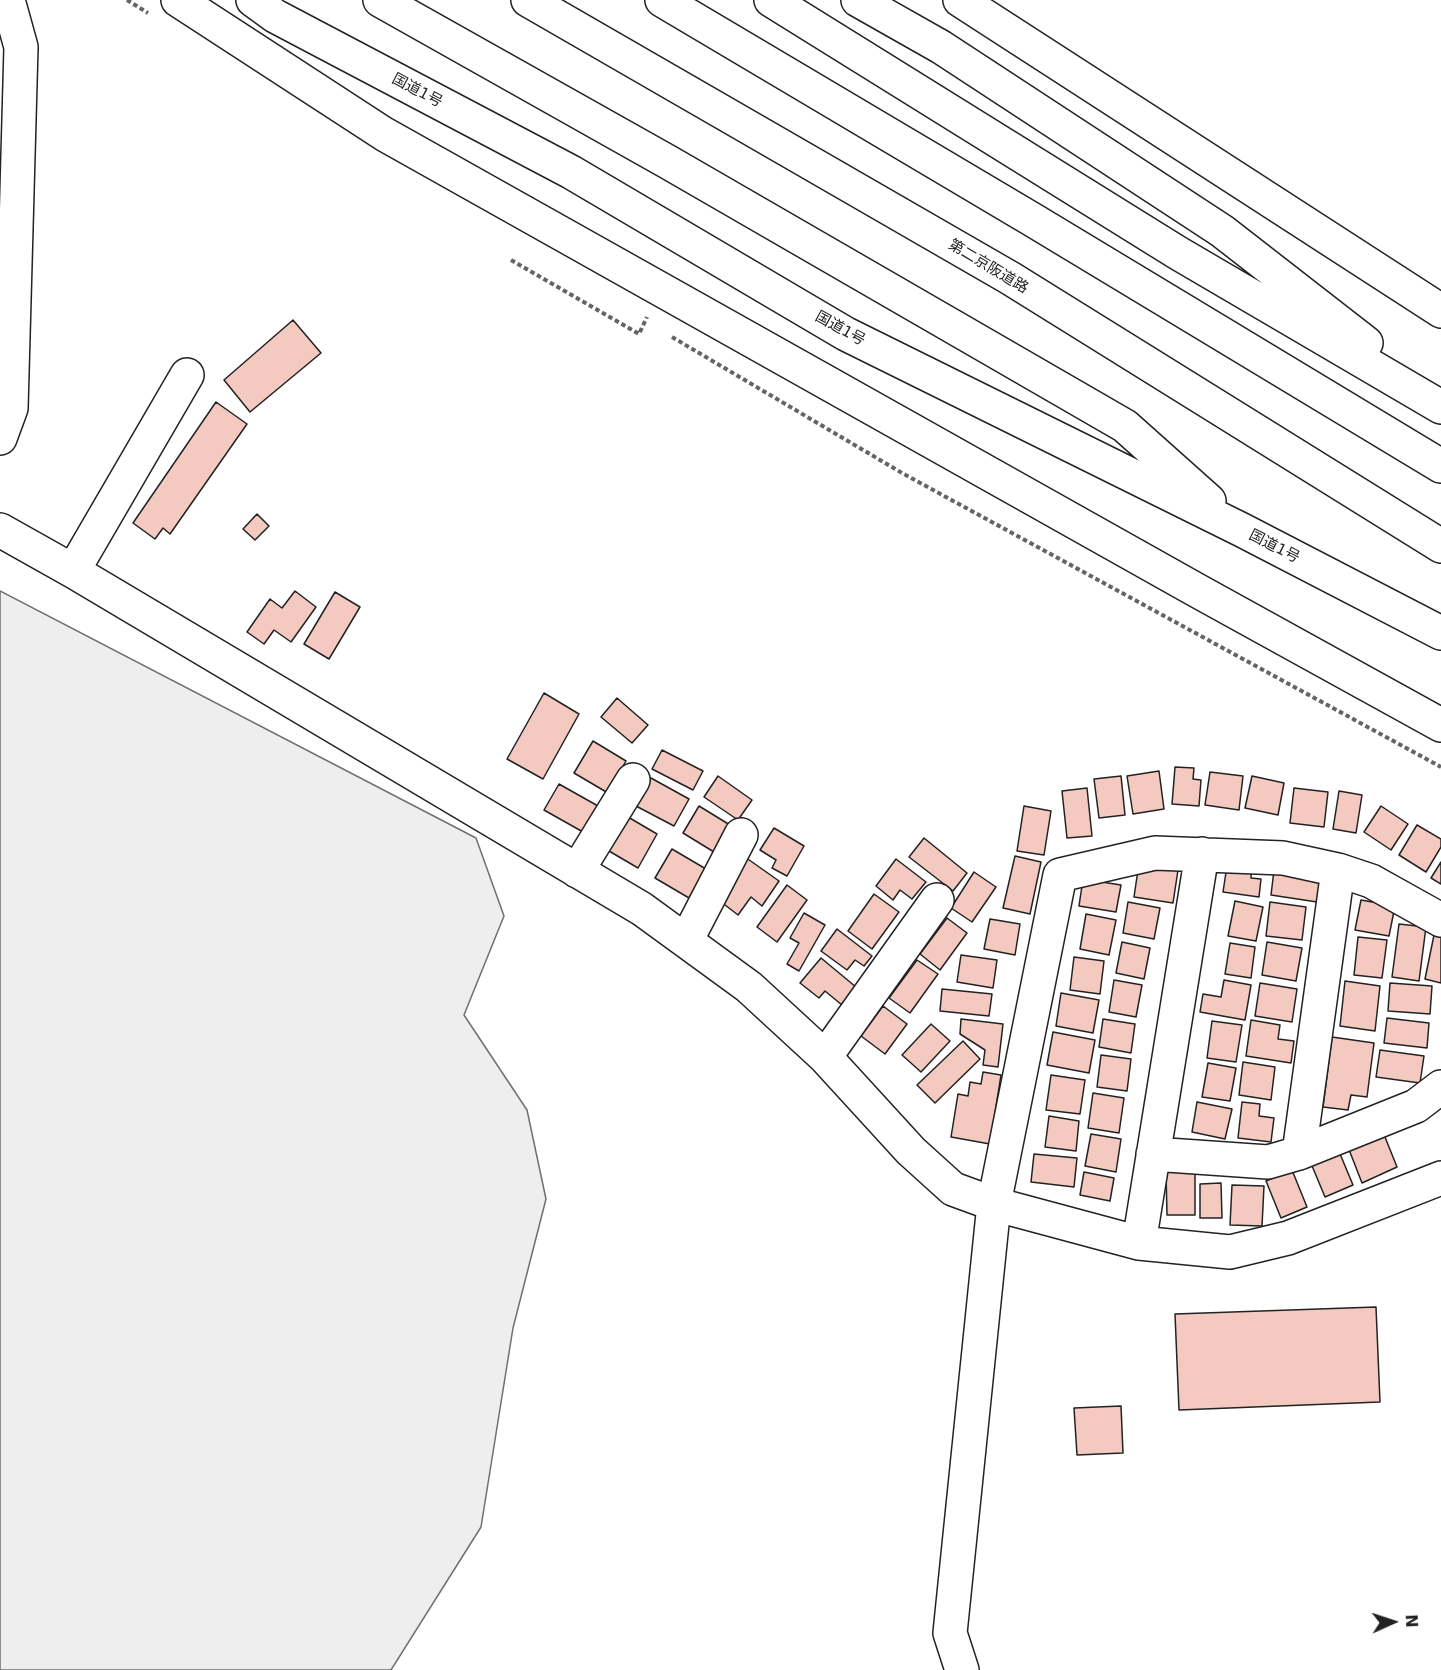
<!DOCTYPE html>
<html>
<head>
<meta charset="utf-8">
<style>
	body { margin:0 }
	#map { position:relative; width:1441px; height:1670px; overflow:hidden; background:#fff; font-family:"DejaVu Sans",sans-serif }
	canvas { display:block }
	.north { position:absolute; left:1363px; top:1592px; width:60px; height:60px; -webkit-text-stroke:4px #fff; paint-order:stroke; rotate:87deg; font-size:16px; font-weight:700; line-height:24px; text-align:center; color:#222 }
	.north::after { content:''; display:block; margin:auto; width:21px; height:27px; background:#222; clip-path:polygon(50% 0,100% 100%,50% 72%,0 100%) }
</style>
</head>
<body>
<div id="map">
<canvas width="1441" height="1670"></canvas>
<div class="north">N</div>
</div>
<script>
const g = document.querySelector('canvas').getContext('2d');
g.lineJoin = 'round';
function paint(path, color) { g.fillStyle = color; g.fill(path, 'evenodd'); }
function trace(path, color, width, dash) { g.strokeStyle = color; g.lineWidth = width; g.lineCap = dash ? 'butt' : 'round'; g.setLineDash(dash || []); g.stroke(path); }
function label(font, color, halo, rows, align = 'center') {
  g.font = font + ' "DejaVu Sans","Noto Sans JP",sans-serif'; g.lineWidth = 4.5; g.setLineDash([]); g.textBaseline = 'middle'; g.strokeStyle = halo; g.fillStyle = color; for (const [text, x, y, turn = 0] of rows) {
    g.save(); g.translate(x, y); g.rotate((+turn || 0) * Math.PI / 180); g.textAlign = isNaN(turn) ? turn : align; if (halo) g.strokeText(text, 0, 0); g.fillText(text, 0, 0); g.restore();
  }
}
const green = new Path2D(`
	M0,591L476,838L504,916L464,1015L527,1110L546,1199L513,1328L481,1527L391,1670H0Z`);
const building = new Path2D(`
	M293,320L321,353L250,412L224,380Z
	M216,402L247,424L170,534L163,528L155,539L133,523Z
	M257,514L269,526L255,540L243,529Z
	M295,591L316,607L291,642L274,630L264,644L247,632L270,599L282,608Z
	M335,592L360,607L329,659L304,644Z
	M544,693L579,714L543,779L507,759Z
	M617,698L648,725L632,743L601,717Z
	M593,741L626,761L608,793L574,773Z
	M662,750L703,771L693,790L652,769Z
	M1175,767L1194,768L1193,779L1201,780L1199,806L1172,804Z
	M1159,771L1164,809L1133,814L1127,776Z
	M1210,772L1243,776L1239,810L1205,805Z
	M718,776L752,800L738,820L704,797Z
	M1121,776L1125,815L1099,818L1094,779Z
	M1252,776L1284,783L1278,815L1245,808Z
	M651,778L689,799L674,826L636,806Z
	M559,784L598,806L583,832L544,810Z
	M1087,788L1092,836L1067,838L1062,791Z
	M1294,788L1328,792L1324,827L1290,823Z
	M1339,791L1362,795L1356,833L1333,829Z
	M699,806L730,825L714,852L683,833Z
	M1024,806L1051,811L1044,855L1017,851Z
	M1381,806L1408,824L1391,850L1364,832Z
	M628,817L657,834L638,868L609,851Z
	M1417,825L1441,839V847L1426,872L1399,855Z
	M774,828L804,846L787,876L772,868L776,860L760,850Z
	M924,838L967,873L953,891L909,857Z
	M672,849L706,869L689,898L655,878Z
	M1015,856L1041,862L1030,914L1003,908Z
	M745,857L779,881L762,906L751,897L738,915L716,898Z
	M896,859L926,882L912,899L900,890L893,900L876,886Z
	M1228,859L1252,862L1251,878L1261,879L1259,897L1223,892Z
	M1441,862V884L1431,878Z
	M1139,863L1178,870L1173,903L1134,897Z
	M1274,870L1321,877L1317,902L1271,895Z
	M974,872L996,887L972,922L951,908Z
	M1083,879L1121,885L1116,912L1079,906Z
	M787,885L807,900L777,942L757,927Z
	M874,894L899,912L872,949L848,931Z
	M1361,900L1395,906L1389,936L1355,930Z
	M1235,901L1263,907L1256,941L1228,936Z
	M1128,902L1160,908L1154,939L1123,933Z
	M1270,902L1306,907L1302,940L1266,936Z
	M804,913L825,925L799,971L787,964L799,943L790,938Z
	M1086,914L1116,920L1109,955L1080,949Z
	M947,918L967,933L940,970L920,954Z
	M990,919L1020,924L1015,955L984,949Z
	M1399,924L1426,927L1419,981L1392,977Z
	M837,929L872,956L864,966L855,960L847,970L821,951Z
	M1434,935L1441,937V983L1425,979Z
	M1358,937L1387,940L1382,978L1354,975Z
	M1122,942L1150,948L1144,979L1116,973Z
	M1267,942L1302,948L1296,981L1262,975Z
	M1230,943L1255,947L1251,978L1225,974Z
	M961,955L997,960L993,988L957,982Z
	M1074,957L1104,961L1100,994L1070,990Z
	M821,958L856,987L842,1005L825,991L819,998L800,983Z
	M917,960L938,974L910,1013L889,998Z
	M1114,980L1142,985L1136,1017L1109,1012Z
	M1224,980L1251,985L1245,1020L1200,1012L1203,994L1221,997Z
	M1345,981L1380,986L1375,1031L1340,1026Z
	M1260,983L1297,989L1292,1022L1255,1016Z
	M1390,983L1432,986L1430,1014L1388,1011Z
	M942,989L992,994L989,1016L940,1011Z
	M1061,993L1099,1000L1093,1033L1056,1026Z
	M883,1006L907,1024L885,1054L861,1036Z
	M1387,1018L1429,1023L1427,1048L1384,1043Z
	M961,1019L1003,1024L998,1067L983,1065L985,1050L960,1034Z
	M1103,1019L1135,1024L1131,1053L1099,1047Z
	M1251,1020L1280,1025L1278,1039L1294,1041L1291,1063L1246,1056Z
	M1212,1021L1242,1025L1236,1062L1207,1058Z
	M931,1024L950,1041L921,1072L902,1055Z
	M1053,1032L1095,1040L1089,1073L1047,1065Z
	M1332,1037L1374,1043L1367,1097L1351,1095L1348,1110L1323,1107Z
	M963,1041L980,1059L935,1103L917,1085Z
	M1380,1050L1424,1056L1420,1083L1376,1077Z
	M1101,1055L1131,1059L1127,1091L1097,1087Z
	M1243,1062L1275,1067L1271,1100L1239,1095Z
	M1208,1063L1236,1068L1230,1101L1202,1097Z
	M983,1072L1001,1075L990,1144L951,1137L958,1094L968,1096L970,1082L981,1084Z
	M1051,1075L1085,1080L1080,1114L1046,1110Z
	M1093,1093L1124,1098L1119,1133L1088,1128Z
	M1197,1102L1232,1109L1225,1139L1192,1132Z
	M1242,1102L1260,1104L1259,1116L1274,1118L1271,1142L1238,1138Z
	M1049,1116L1079,1121L1076,1151L1045,1147Z
	M1383,1132L1397,1167L1362,1183L1348,1147Z
	M1091,1134L1121,1139L1116,1172L1085,1166Z
	M1338,1149L1353,1185L1325,1197L1310,1161Z
	M1034,1154L1077,1158L1074,1187L1031,1182Z
	M1292,1170L1307,1207L1281,1218L1266,1181Z
	M1084,1172L1114,1178L1110,1201L1080,1195Z
	M1166,1172H1195V1215H1167Z
	M1221,1183L1222,1218H1200V1184Z
	M1232,1185L1264,1186L1262,1226L1230,1225Z
	M1376,1307L1380,1402L1179,1410L1175,1314Z
	M1121,1406L1123,1453L1077,1455L1074,1408Z`);
const path = new Path2D(`
	M127,0L148,13
	M511,260L639,334L647,317
	M672,337L902,473L1441,767`);
const minor = new Path2D(`
	M178,0L384,134L1198,591L1441,725
	M960,0L1441,311
	M0,438L11,408L21,47L8,0
	M0,530L73,571L642,909L749,987L825,1057L911,1151L953,1189L994,1204L1139,1243L1230,1252L1288,1238L1441,1178
	M73,571L187,375
	M577,871L633,780
	M686,941L741,835
	M825,1057L937,900
	M1299,1153L1338,870
	M1153,1154L1268,1162L1299,1153L1416,1106L1441,1087
	M1139,1243L1202,854
	M962,1670L950,1633L994,1204L1060,875L1155,853L1283,858L1338,870L1371,881L1441,920`);
const highway = new Path2D(`
	M253,0L275,16L571,172L846,334L1242,530L1441,633
	M380,0L668,162L1125,426L1209,501
	M528,0L1010,278L1441,546
	M662,0L1033,220L1441,466
	M771,0L1178,253L1441,407
	M858,0L941,47L1222,231L1366,343`);
const streetNames = [
	["国道1号",417,91,28],
	["第二京阪道路",988,267,31],
	["国道1号",840,329,29],
	["国道1号",1274,547,27]
];
paint(green, '#eee');
trace(green, '#6f6f6f', 1.5);
paint(building, '#f3c9c0');
trace(building, '#222', 1.5);
trace(minor, '#222', 36);
trace(highway, '#222', 36);
trace(path, '#646464', 4, [4.5, 3]);
trace(minor, '#fff', 33);
trace(highway, '#fff', 33);
label('15px', '#222', '#fff', streetNames);
</script>
</body>
</html>
